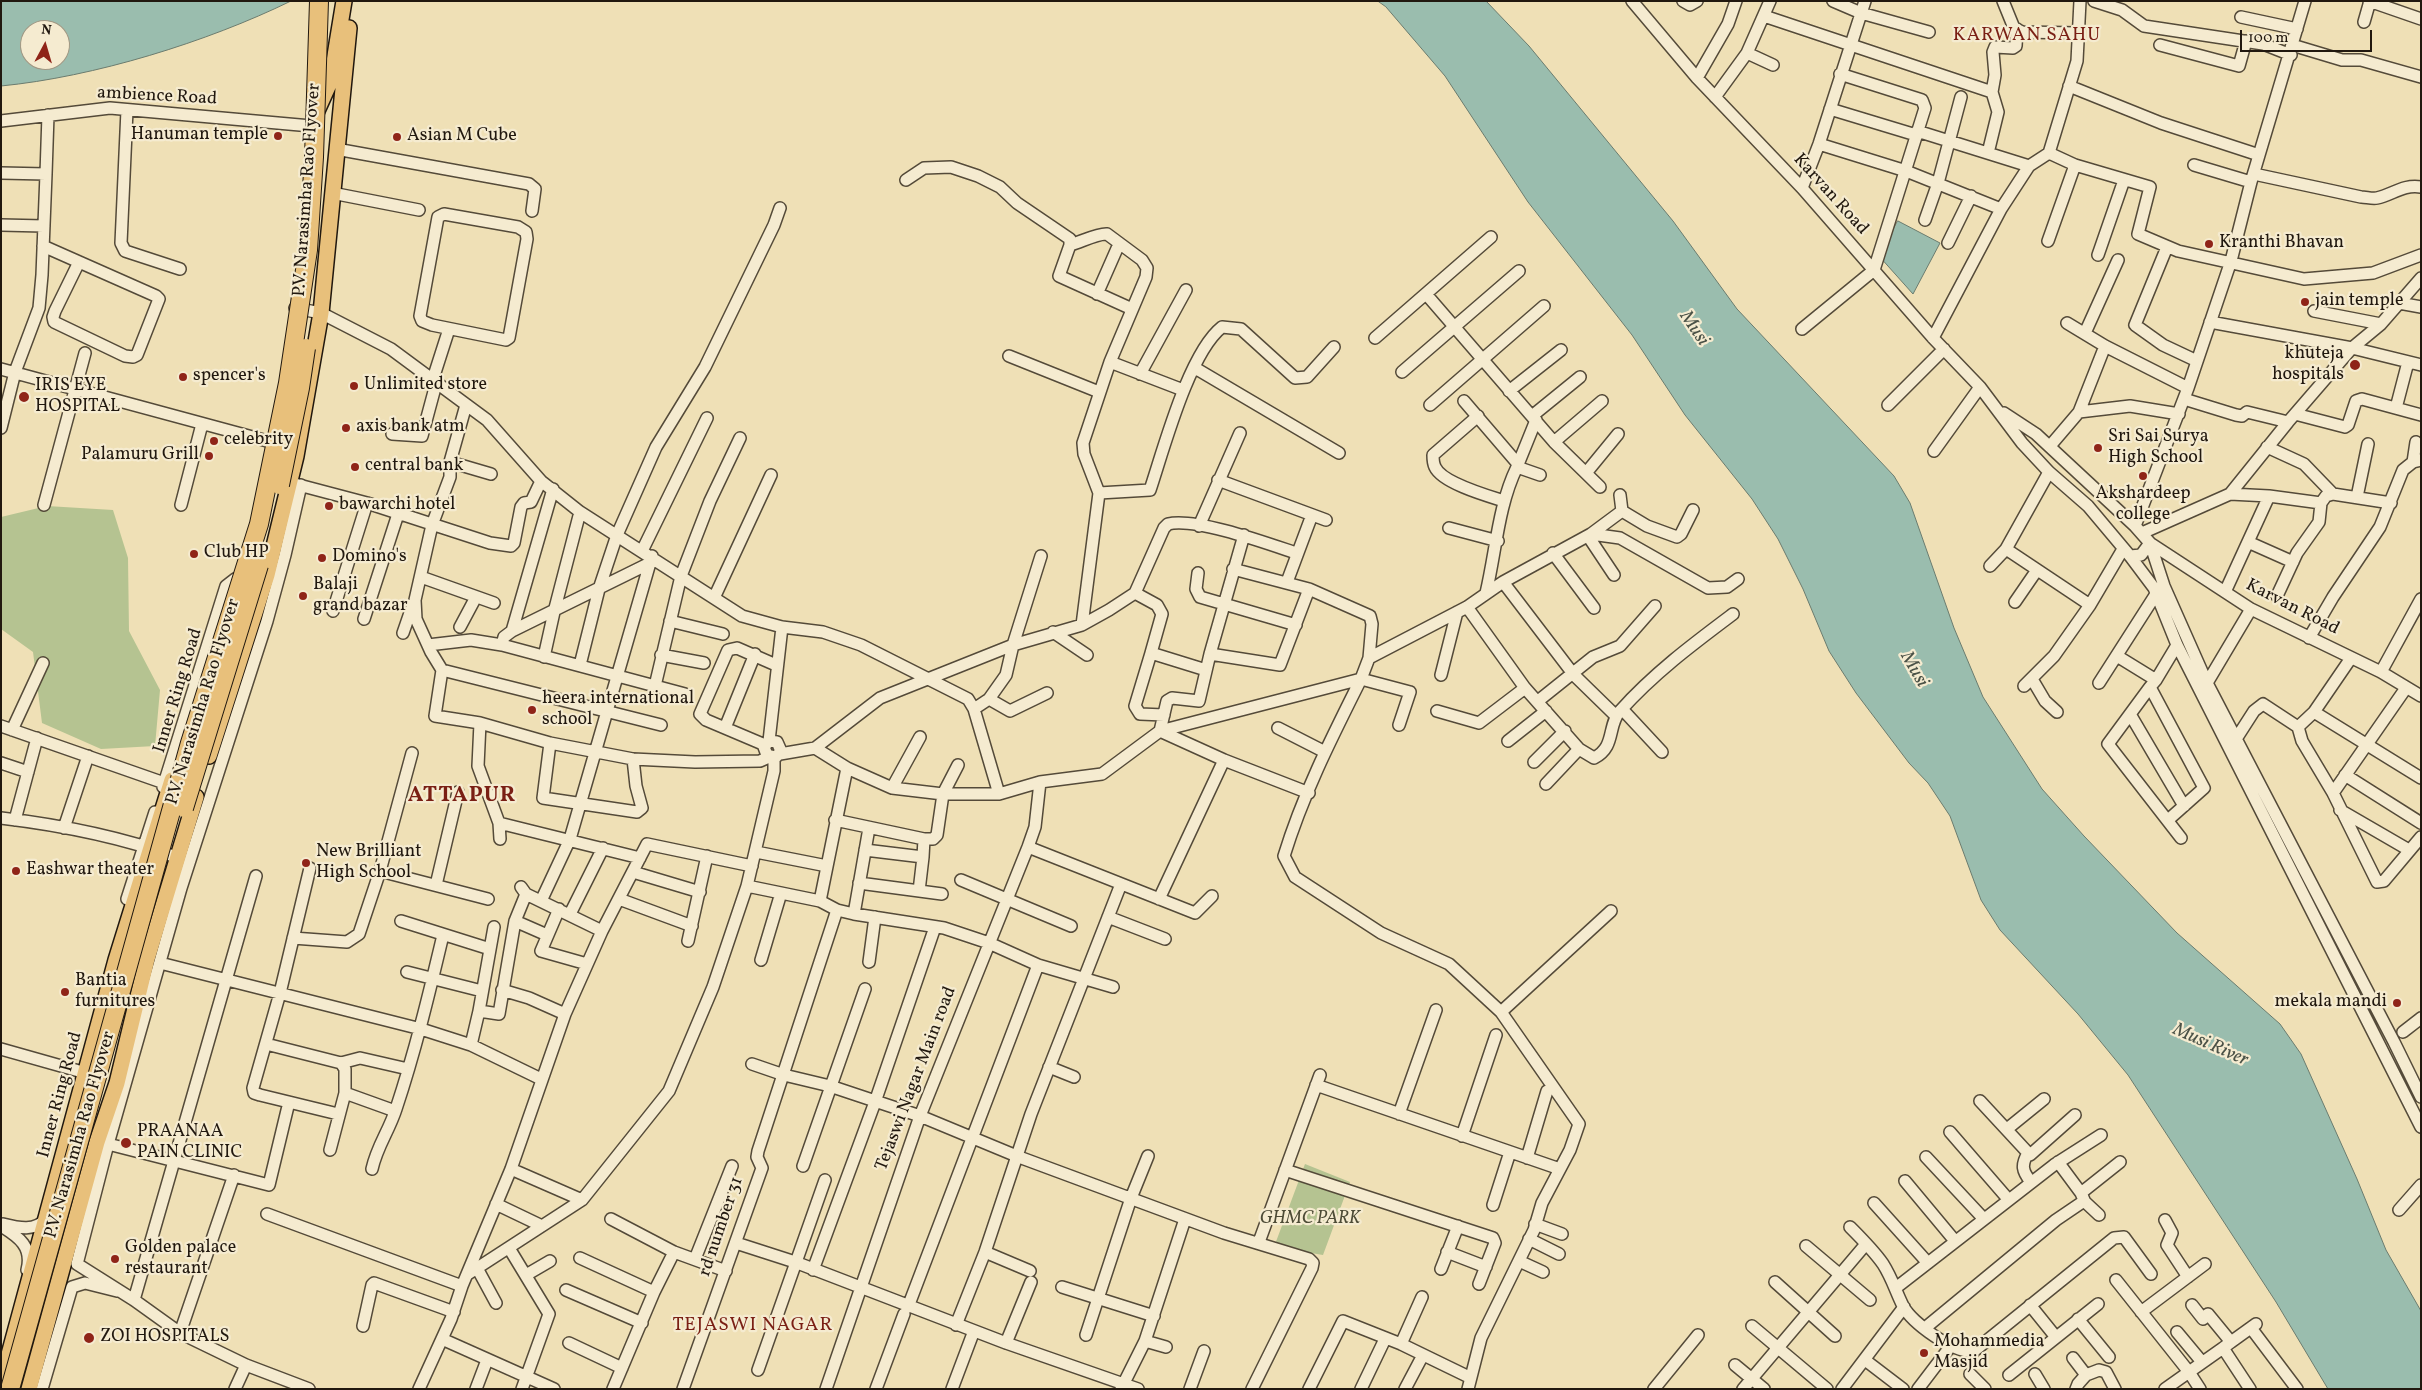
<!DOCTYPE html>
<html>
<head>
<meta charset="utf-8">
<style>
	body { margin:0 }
	#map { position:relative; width:2422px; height:1390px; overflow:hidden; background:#efe0b6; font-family:Vollkorn,serif }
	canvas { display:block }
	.frame { position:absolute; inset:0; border:2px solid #21180f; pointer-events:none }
	.north { position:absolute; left:20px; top:20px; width:50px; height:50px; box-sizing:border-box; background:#f5ebd0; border:1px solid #a09783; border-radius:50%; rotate:6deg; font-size:14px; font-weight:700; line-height:20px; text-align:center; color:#21180f }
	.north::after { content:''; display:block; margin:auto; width:18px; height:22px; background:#8f2418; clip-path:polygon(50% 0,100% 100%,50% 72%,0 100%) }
	.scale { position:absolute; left:2240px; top:30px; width:132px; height:22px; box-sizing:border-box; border:2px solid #21180f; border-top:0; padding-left:6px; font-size:15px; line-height:18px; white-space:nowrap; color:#21180f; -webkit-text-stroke:4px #f5ebd0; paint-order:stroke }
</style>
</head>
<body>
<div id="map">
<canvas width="2422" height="1390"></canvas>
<div class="frame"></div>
<div class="north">N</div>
<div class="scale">100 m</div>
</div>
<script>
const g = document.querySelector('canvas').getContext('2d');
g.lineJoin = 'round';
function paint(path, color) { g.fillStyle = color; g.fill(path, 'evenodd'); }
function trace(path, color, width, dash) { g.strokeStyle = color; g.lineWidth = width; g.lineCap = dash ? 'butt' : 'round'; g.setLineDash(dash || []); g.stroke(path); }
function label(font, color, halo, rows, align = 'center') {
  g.font = font + ' Vollkorn,serif'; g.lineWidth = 4.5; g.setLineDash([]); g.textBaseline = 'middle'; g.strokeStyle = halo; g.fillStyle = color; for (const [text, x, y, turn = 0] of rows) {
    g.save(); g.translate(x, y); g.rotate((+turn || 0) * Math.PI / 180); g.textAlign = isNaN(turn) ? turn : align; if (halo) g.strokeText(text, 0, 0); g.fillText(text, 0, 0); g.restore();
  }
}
const green = new Path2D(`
	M47,506L113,510L128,558L129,631L160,690L155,746L101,749L42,723L33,652L1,629V517Z
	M1305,1164L1350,1182L1323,1255L1274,1247Z`);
const water = new Path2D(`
	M1,1H291C207,42 94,77 1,86ZM30,30H60V60H30Z
	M1378,1H1486L1529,46L1673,221L1737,309L1894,476L1910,503L1954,628L1983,697L2042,789L2084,836L2177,933L2280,1024L2301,1054L2357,1179L2386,1250L2421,1311V1389H2328L2276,1302L2128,1075L2078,1014L2000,930L1981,900L1950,816L1928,783L1909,763L1856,693L1829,651L1803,589L1778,539L1752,499L1685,415L1632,335L1528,202L1445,76L1386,7Z
	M1898,221L1940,243L1913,294L1879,256Z`);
const minor = new Path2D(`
	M1632,1L1697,78L1802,188L1933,338L1980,387L2022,443L2049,472L2088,506L2130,556L2154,588L2177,645L2421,1127
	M1683,1L1690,5L1697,1
	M1833,1L1861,13L1929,32
	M2003,1L2014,28L2022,32L2077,33
	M2094,1L2122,10L2144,26L2263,44L2291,55
	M2369,1L2421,19
	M1764,16L1992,92L1998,112L1988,153
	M2241,17L2297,29
	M2364,22L2370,1
	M2160,45L2239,66L2246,41
	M2292,45L2342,60H2361L2421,77
	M1747,53L1773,65
	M1697,78L1728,24L1736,1
	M2069,86L2161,123L2259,155
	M1992,92L1995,75L1993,52L1995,47L2013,48L2016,46L2017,29
	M1715,97L1747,53L1770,1
	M1830,109L1916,135
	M127,110L121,243L125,251L180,269
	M1,121L110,108L311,126
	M1917,131L2029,166
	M1819,144L1906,171L2001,209
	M336,149L529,184L535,189L532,211
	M2049,153L2075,165L2150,187L2138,234L2178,251L2304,279L2373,273L2421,255
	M2194,165L2251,182
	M1,173L46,174L42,275L39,308L15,372L1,428
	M46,174L48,115
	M2254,174L2361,197C2366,197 2372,199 2377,198C2392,195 2403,184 2421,187
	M906,180L924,168L951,167L978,176L1000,187L1017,203L1070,239V245L1059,276L1132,309
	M1802,188L1819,144L1865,1
	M332,193L419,210
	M444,214L518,227L526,232L527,239L509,338L506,340L432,325L422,321L420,316L438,217Z
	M1925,220L1938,183L1961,97
	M1,225L44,226
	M2048,241L2075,165
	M1948,243L1971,196
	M1070,245C1081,242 1098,233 1107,234L1142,260L1147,268L1146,277L1110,362L1083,443L1084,454L1099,493L1082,625
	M43,246L156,296L159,299L137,355L133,357L125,356L54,322L53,317L55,311L79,262
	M2167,247L2135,325L2163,345L2197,361
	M2098,255L2124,180
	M1097,294L1119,244
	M1426,294L1554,442L1600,487
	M2399,303L2421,307
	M295,308L321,313L391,349L487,420L541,481L580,512L742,616L782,627L823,632L861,645L968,699L974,709L999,794
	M2314,311L2381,324
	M2210,322L2352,348L2421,365
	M2067,323L2105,346L2188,388
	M1802,329L1874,270L1925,108L1922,100L1840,74
	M2085,333L2118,260
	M1375,338L1491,237
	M1933,338L2001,209L2029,166L2049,153L2077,61L2080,1
	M1009,356L1099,392
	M1110,362L1183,390
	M1195,368L1339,453
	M1,369L271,442
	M1402,372L1519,271
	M1140,374L1186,290
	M432,382L449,329
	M1509,391L1561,350
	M2184,399L2236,415L2242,416L2247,412L2288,422
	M1464,401L1518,464
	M466,405L450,462V477L432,525L415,600L416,619L431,652L442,670L435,716L480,723L550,743L633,759L695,762L760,761L769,757
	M1430,405L1544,306
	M1888,405L1944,349
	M2396,408L2408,362
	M2079,412L2105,346
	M2004,413L2036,434L2135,526L2150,543L2251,609L2381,672L2421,696
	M2295,414L2345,427L2348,425L2356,401L2362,399L2421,415
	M1478,416L1433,455C1433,459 1433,463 1435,467C1442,483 1488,496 1504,501
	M1532,416L1580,377
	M392,434L422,436L436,384
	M1554,442L1602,401
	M2050,446L2079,412L2130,406L2179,414
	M2267,447L2304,464L2333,494
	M1934,451L1980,387
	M450,462L491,474
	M2413,462L2416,442
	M1517,467L1536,420
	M2049,472L2006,549L2090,605L2123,549
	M1586,473L1618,434
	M1218,480L1326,520
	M295,484L367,503L490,543L511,546L514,543L521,507L524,503L531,502L541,481
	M301,485L285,555L267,621L181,888L108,1144L77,1264L134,1300L180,1333L246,1365L309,1389
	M1099,493L1150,490C1164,448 1189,353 1222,327L1241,329L1295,378L1307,377L1334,347
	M2230,494L2269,496L2321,503L2326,496L2333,494L2391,503
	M1620,495L1622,511
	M2357,497L2368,444
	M44,505L85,353
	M181,505L202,424
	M1199,526L1240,433
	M2135,526L2188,388L2231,261L2251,182L2305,1
	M1449,528L1498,541
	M2142,533L2230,494L2288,422L2352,348L2381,324L2421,278
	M1591,534L1620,538L1708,588L1727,587L1738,579
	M1588,536L1614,575
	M2248,542L2293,562
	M2150,543L2164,586L2207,683L2394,1042L2421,1097
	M642,551L707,418
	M1553,553L1594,608
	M2130,556L2141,555L2150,543
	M650,563L512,631L504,637L502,645L685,694
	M1990,566L2006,549
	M1233,569L1309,589
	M1198,573L1196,589L1200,597L1296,625
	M421,577L494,603
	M1287,582L1312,515
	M1503,582L1574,675L1616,716
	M2225,592L2269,496
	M1135,593L1157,605L1162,614L1151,653
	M1486,593C1496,551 1498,506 1517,467L1540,475
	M2277,596L2297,553L2319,522L2321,503
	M714,598L771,475
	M2015,602L2037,570
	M1467,607L1525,688L1579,749L1594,758C1616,747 1607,726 1620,711C1654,673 1693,644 1733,614
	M333,611L367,503
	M364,619L398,514
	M670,621L723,634
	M460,627L476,597
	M512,631L553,489
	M1053,632L1087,655
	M403,633L413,604
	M2309,638L2333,597L2380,527L2403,470L2413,462L2421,460
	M428,645L471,640L502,645
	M1210,654L1244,535
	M661,655L704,663
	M2117,656L2156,680L2177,645
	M544,657L554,612L580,512
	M2351,658L2314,712L2298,727L2302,741L2333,793L2377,882L2384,881L2421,837
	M580,665L599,589L617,535L656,447L705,367L774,225L780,208
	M442,670L661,725
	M2381,672L2421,599
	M1441,675L1457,612
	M2032,679L2045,701L2057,712
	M2156,680L2150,687L2204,788L2168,820
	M2099,683L2156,594
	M2207,683L2251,609
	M655,686L681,576L710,501L740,438
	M2024,686L2054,656L2090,605
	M2150,687L2108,744L2181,838
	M989,699L1010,711L1047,693
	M1538,701L1593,657L1620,646L1655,606
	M974,709L989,699L1006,675L1013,645L1041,556
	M1622,709L1662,752
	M1437,711L1479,723L1525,688
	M2314,712L2421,778
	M2130,714L2184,806
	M1164,715L1140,714L1135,706L1151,653L1206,670
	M480,723L478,766L499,823L500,839
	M1399,725L1410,692L1361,679C1332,737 1303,794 1284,856L1295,877L1381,933L1449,964L1501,1012L1579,1124L1570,1150L1542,1203L1534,1230L1481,1338L1468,1389
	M1,726L170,785
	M725,728L755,654
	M1278,728L1325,752
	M12,730L43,663
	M2236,739L2254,711L2263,704L2298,727
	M769,741L777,742L781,751L776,757L767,755L764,747L769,741L782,627
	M1508,741L1546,711
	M550,743L543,798L637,812L642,808L636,786L633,759
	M765,745L706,720L700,714L728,650L737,648L776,665
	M815,748L847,768L892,788L943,794H999L1040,782L1102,774L1160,731L1361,679L1369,658L1467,607L1503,582L1591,534L1622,511L1647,526L1677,537L1681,534L1693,510
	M780,754L815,748L880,698L1013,645L1082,625L1109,610L1135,593L1164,528L1168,524C1195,517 1269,544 1296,553
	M1534,762L1565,731
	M1,763L28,772
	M2345,775L2421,823
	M1546,784L1579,749
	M163,787L226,586L235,579
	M892,788L920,737
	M1309,793L1224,760L1160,731L1167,701L1172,698L1199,701L1210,654L1280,665L1309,589L1370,616L1372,624L1369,658
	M2333,793L2406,688
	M2340,810L2409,850
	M1,818C60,825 121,837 176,857
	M15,820L37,738
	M835,820L924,839L923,857
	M499,823L640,858
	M64,828L88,756
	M924,839H933L937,835L943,794L958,765
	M1028,847L1195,913L1212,896
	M865,850L923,857L919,891
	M756,852L827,866
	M310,868L280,993L253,1088L254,1093L260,1095L338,1114
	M380,871L488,899
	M633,872L700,892
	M961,880L1071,926
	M859,883L942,894
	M436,885L458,792
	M747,886L820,901L837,910L854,914L944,928L989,943L1038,965L1113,987
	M521,887L526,894L602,931
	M127,899L155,812
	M619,899L692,926
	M1159,899L1224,760
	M541,901L570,839L652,556
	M820,901L847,768
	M559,909L541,951L587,964
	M570,914L603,848
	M854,914L869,828
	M1108,917L1165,939
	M401,921L490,949
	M515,921L547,935
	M293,938L347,942L359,934L380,871L412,753
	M688,941L707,856
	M761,960L781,893
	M869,962L875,917
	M160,963L421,1029L471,1045L541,1079
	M407,972L482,991
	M502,990L529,998L565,1014
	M479,1011L494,927
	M1501,1012L1611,911
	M2403,1032L2421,1018
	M266,1044L341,1063L345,1069V1093L395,1111
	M471,1045L479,1011L499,1014L515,921L526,894
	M1,1049L86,1073
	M341,1063L360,1058L408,1069
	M752,1064L784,1075L830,1086L920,1116L1019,1157L1224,1233L1309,1259L1313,1263L1312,1268L1252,1389
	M1049,1067L1074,1077
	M1316,1085L1560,1169
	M1980,1101L2030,1155L2075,1115
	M1399,1114L1436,1010
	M2007,1129L2044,1099
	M1950,1132L2008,1199
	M1462,1136L1496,1035
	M108,1144L269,1185L289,1102
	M330,1150L345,1093
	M2028,1153C2021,1165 2022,1171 2031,1182
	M1926,1157L1983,1218
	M1527,1158L1547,1091
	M2058,1162L2081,1193L2084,1200
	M803,1166L865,989
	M372,1169C377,1146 389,1131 396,1109C415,1052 429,994 443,935
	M511,1169L582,1200
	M1285,1170L1493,1238L1495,1243L1479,1284
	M1905,1181L1955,1241
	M2081,1193L2120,1162
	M1874,1203L1928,1263
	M496,1204L542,1226
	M1493,1205L1510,1152
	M2399,1210L2421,1185
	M267,1214L462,1286
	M611,1219L674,1252L726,1271
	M2165,1220L2172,1233L2167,1245L2188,1277
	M3,1224C19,1228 35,1232 47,1218
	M1535,1224L1562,1234
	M1,1226C19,1237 33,1247 27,1270
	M1850,1227C1862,1239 1874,1251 1883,1264C1892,1278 1896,1292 1903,1306C1912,1323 1954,1354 1974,1351L2114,1238L2124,1237L2151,1274
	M1529,1239L1559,1254
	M1259,1242L1320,1075
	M736,1243L795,1262L1006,1343L1138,1389
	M1806,1246L1870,1300
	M509,1248L549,1314L522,1389
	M985,1252L1030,1271
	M1447,1252L1486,1267
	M580,1258L654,1292
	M695,1259L732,1166
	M1519,1261L1543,1272
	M477,1268L496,1303
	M1441,1269L1458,1226
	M813,1270L875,1102L935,927
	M468,1274L582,1200L669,1091L713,987L747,886L774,771V757
	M526,1275L550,1261
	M2116,1280L2189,1372L2223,1348L2250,1389
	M1775,1282L1835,1336
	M1062,1287L1154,1316
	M1897,1287L2054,1165L2101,1135
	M566,1290L642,1323
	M134,1300L256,876
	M2030,1305L2055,1336
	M2192,1305L2203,1319L2208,1314L2231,1342L2223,1348
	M908,1307L1038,965
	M2141,1312L2205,1264
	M2078,1319L2109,1357
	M956,1325L985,1252L1031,1114L1121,884
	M363,1326L372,1285L374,1283L454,1312
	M1752,1326L1827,1389
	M1925,1328L2056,1220L2084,1201L2099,1215
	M2251,1328L2297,1389
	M2177,1332L2202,1362
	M180,1333L234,1175
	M1086,1335L1131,1198L1148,1156
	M442,1339L554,1389
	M1145,1341L1166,1347
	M2231,1342L2256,1324
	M569,1343L622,1368
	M1006,1343L1031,1282
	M1401,1344L1422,1297
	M2073,1358L2086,1375L2078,1384L2076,1389
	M1865,1360L1903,1389
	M1735,1365L1764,1389
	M758,1370L825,1180
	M1970,1374L1985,1389
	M2035,1374L2044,1389
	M2009,1375L2098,1304
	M2086,1375L2099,1370L2106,1372L2115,1389
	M42,1389L72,1287L85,1283L117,1291
	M235,1389L246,1365
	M419,1389L451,1319L462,1286L511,1169L565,1014L602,931L647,844L752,866
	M476,1389L487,1360
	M613,1389L654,1292L674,1252
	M683,1389L762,1168L757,1157L758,1151L837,910
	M826,1389L920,1116L1028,847L1035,827L1040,782
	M876,1389L904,1314
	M952,1389L972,1336
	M1121,1389L1145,1341L1185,1219
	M1190,1389L1204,1351
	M1309,1389L1343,1321L1401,1344L1469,1377
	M1361,1389L1385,1339
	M1405,1389L1423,1355
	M1654,1389L1698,1335
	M1743,1389L1866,1244
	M1842,1389L1904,1307
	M1918,1389L1950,1347
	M2165,1389L2189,1372L2200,1389`);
const major = new Path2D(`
	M316,113L331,80L344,1
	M209,756L267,575L296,456L321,313L349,28
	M1,1384L116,960L172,780
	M29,1389L97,1142L117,1083L147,959L196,797`);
const highwayBridge = new Path2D(`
	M280,485L300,388L306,348
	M184,808L259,565
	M10,1389L190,743L259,524L288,383L308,250L314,157L319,1`);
const markers = [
	[278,136,5,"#8f2418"],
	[397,137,5,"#8f2418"],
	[2209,244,5,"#8f2418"],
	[2305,302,5,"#8f2418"],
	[2355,365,6,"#8f2418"],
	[183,377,5,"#8f2418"],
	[354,386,5,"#8f2418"],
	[24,397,6,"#8f2418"],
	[346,428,5,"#8f2418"],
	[214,441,5,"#8f2418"],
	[2098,448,5,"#8f2418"],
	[209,456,5,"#8f2418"],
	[355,467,5,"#8f2418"],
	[2143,476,5,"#8f2418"],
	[329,506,5,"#8f2418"],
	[194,554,5,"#8f2418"],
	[322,558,5,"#8f2418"],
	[303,596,5,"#8f2418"],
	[532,710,5,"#8f2418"],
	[306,863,5,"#8f2418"],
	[16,871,5,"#8f2418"],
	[65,992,5,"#8f2418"],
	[2397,1003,5,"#8f2418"],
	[126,1143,6,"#8f2418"],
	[115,1259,5,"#8f2418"],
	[89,1338,6,"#8f2418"],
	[1924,1353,5,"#8f2418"]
];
const streetNames = [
	["ambience Road",157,97,3],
	["P.V. Narasimha Rao Flyover",308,190,-86],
	["Karvan Road",1830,195,48],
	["Karvan Road",2292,608,27],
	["Inner Ring Road",179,691,-73],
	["P.V. Narasimha Rao Flyover",204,702,-73],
	["Tejaswi Nagar Main road",917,1079,-69],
	["Inner Ring Road",61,1095,-75],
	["P.V. Narasimha Rao Flyover",81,1135,-74],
	["rd number 31",722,1227,-71]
];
const poiNames = [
	["Hanuman temple",268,136,"right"],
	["Asian M Cube",407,137],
	["Kranthi Bhavan",2219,244],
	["jain temple",2315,302],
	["khuteja",2344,355,"right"],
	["hospitals",2344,376,"right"],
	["spencer's",193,377],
	["Unlimited store",364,386],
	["IRIS EYE",35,387],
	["HOSPITAL",35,408],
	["axis bank atm",356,428],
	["Sri Sai Surya",2108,438],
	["High School",2108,459],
	["celebrity",224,441],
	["Palamuru Grill",199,456,"right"],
	["central bank",365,467],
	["Akshardeep",2143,495,"center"],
	["college",2143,516,"center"],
	["bawarchi hotel",339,506],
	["Club HP",204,554],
	["Domino's",332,558],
	["Balaji",313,586],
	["grand bazar",313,607],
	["heera international",542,700],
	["school",542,721],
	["New Brilliant",316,853],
	["High School",316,874],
	["Eashwar theater",26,871],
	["Bantia",75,982],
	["furnitures",75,1003],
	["mekala mandi",2387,1003,"right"],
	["PRAANAA",137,1133],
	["PAIN CLINIC",137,1154],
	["Golden palace",125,1249],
	["restaurant",125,1270],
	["ZOI HOSPITALS",100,1338],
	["Mohammedia",1934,1343],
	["Masjid",1934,1364]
];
const parkNames = [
	["GHMC PARK",1310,1220]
];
const neighbourhoodNames = [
	["KARWAN SAHU",2027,37],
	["TEJASWI NAGAR",753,1327]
];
const waterNames = [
	["Musi",1693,329,56],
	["Musi",1913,670,60],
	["Musi River",2210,1046,24]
];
const districtNames = [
	["ATTAPUR",462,797]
];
paint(green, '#b5c391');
paint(water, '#9abdae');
trace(water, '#6a7b6e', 1);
trace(minor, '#544a39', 14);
trace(major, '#21180f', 18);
trace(minor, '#f5ebd0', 11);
trace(major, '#e8c07b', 15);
trace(highwayBridge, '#21180f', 20, []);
trace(highwayBridge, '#e8c07b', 18);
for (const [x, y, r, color] of markers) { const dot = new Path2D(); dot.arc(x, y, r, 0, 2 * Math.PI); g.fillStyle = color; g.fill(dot); trace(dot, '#f5ebd0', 2); }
label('18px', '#21180f', '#f5ebd0', streetNames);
label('18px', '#21180f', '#f5ebd0', poiNames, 'left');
label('italic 18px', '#4d4b36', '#f5ebd0', parkNames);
g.letterSpacing = '1px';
label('19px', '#7a1f14', '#f5ebd0', neighbourhoodNames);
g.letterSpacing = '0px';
label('italic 19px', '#4b5247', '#f5ebd0', waterNames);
g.letterSpacing = '1px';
label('bold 22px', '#7a1f14', '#f5ebd0', districtNames);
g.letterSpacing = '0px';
</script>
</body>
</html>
